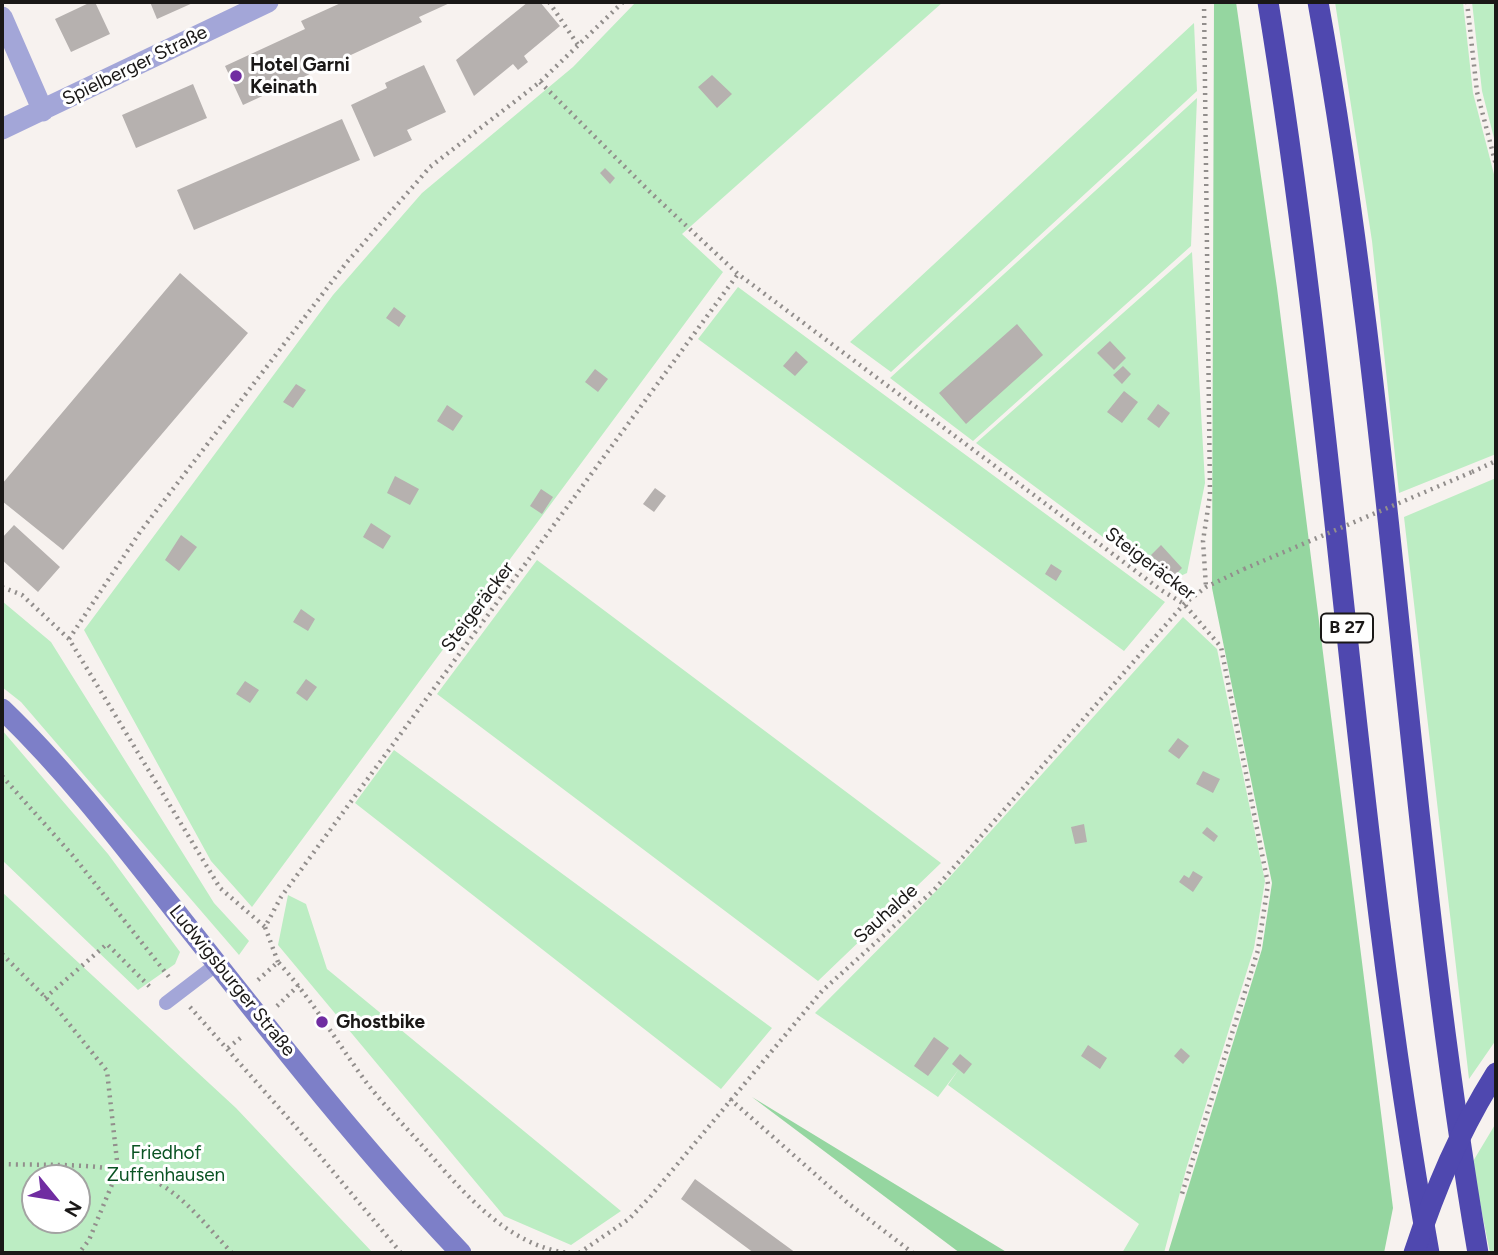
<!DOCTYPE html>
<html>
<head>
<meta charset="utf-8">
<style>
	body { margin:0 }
	#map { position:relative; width:1498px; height:1255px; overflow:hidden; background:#f7f2ef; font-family:Figtree,sans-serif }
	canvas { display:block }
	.frame { position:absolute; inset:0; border:4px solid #1a1817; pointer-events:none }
	.north { position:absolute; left:21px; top:1164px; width:70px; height:70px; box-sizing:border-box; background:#fff; border:2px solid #a3a3a2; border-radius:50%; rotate:120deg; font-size:19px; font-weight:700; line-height:28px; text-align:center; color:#1a1817 }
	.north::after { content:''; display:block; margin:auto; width:24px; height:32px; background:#702da1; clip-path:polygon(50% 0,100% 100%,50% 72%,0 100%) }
</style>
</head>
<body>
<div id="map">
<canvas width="1498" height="1255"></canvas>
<div class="frame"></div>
<div class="north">N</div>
</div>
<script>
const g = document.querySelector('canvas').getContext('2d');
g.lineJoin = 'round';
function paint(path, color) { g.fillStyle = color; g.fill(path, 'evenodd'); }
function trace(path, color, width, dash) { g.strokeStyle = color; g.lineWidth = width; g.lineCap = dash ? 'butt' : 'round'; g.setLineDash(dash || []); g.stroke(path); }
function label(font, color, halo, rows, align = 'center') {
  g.font = font + ' Figtree,sans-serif'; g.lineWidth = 6; g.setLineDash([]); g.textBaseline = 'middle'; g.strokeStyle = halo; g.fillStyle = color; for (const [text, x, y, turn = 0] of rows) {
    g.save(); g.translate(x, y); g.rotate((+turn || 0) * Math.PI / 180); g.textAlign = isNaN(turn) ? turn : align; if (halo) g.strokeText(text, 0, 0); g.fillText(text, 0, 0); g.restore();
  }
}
const green = new Path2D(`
	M636,2H943L682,234L723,272L252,907L211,861L84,630L333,295L422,193L573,67Z
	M1335,2H1463L1473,93L1496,182V454L1399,493L1372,241Z
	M1472,2H1496V146L1482,91Z
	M1194,23L1197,91L891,372L850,342Z
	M1197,98L1191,246L973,441L890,378Z
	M1192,252L1205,483L1187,573L1165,583L976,443Z
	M738,287L1165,602L1124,651L698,339Z
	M1496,478V1040L1469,1079L1404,517Z
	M537,560L941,863L818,981L437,694Z
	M2,601L51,642L214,903L249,941L239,955L21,702L2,687Z
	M1183,617L1217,649L1265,881L1254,948L1187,1166L1164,1253H1122L1139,1224L948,1085L959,1069L938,1097L815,1013L947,880Z
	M2,730L108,854L180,952L175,964L138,990L2,860Z
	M394,750L772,1028L721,1089L355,803Z
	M2,892L236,1108L373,1253H2ZM35,1178H77V1220H35Z
	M288,895L306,904L327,969L621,1211L571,1245L504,1216L278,945Z
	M1496,1123V1253H1490L1472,1163Z`);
const forest = new Path2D(`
	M1214,2H1236L1277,288L1393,1208L1384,1253H1168L1262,949L1272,883L1212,588Z
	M752,1097L1008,1253H960Z`);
const building = new Path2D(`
	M91,2H95L110,34L71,52L55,19Z
	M150,2H195L157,19Z
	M343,2H452L419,17L422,22L243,105L225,66L305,29L301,21Z
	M528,2H540L560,26L524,56L528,62L518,70L513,64L474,96L456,60Z
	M424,65L446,112L407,130L412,140L374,157L351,105L387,88L385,83Z
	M712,75L732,94L717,108L698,87Z
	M193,84L207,118L136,148L122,115Z
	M342,119L360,160L194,230L177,190Z
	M605,168L615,178L610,184L600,173Z
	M180,273L248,333L63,550L2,501V484Z
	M394,307L406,316L399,327L386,318Z
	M1017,324L1043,355L966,424L939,393Z
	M1110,341L1126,358L1114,370L1097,353Z
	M796,351L808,362L795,376L783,366Z
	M1123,366L1131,374L1122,384L1113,375Z
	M595,369L608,379L598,392L585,382Z
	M296,384L306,390L293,408L283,402Z
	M1124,391L1138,402L1122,423L1107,412Z
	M1158,404L1170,413L1159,428L1147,419Z
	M447,405L463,416L453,431L437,421Z
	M395,476L419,489L410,505L387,493Z
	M655,488L666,496L654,512L643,504Z
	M541,489L553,497L542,514L530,506Z
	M371,523L391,536L383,549L363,537Z
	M14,525L60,567L38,592L2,560V538Z
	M181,535L197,547L179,571L165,560Z
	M1161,545L1182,568L1172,578L1151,555Z
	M1051,564L1062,571L1056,581L1045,574Z
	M301,609L315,619L308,631L293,622Z
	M306,679L317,687L307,701L296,693Z
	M245,681L259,690L250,703L236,694Z
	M1178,738L1189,746L1179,759L1168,751Z
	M1203,771L1220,779L1213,793L1196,784Z
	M1084,824L1087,842L1075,844L1071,827Z
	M1207,827L1218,836L1214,842L1202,833Z
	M1193,871L1203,877L1193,892L1179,882L1184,875L1189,878Z
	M934,1037L949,1048L928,1076L914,1066Z
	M1088,1045L1107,1058L1100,1069L1081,1056Z
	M1181,1048L1190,1056L1183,1064L1174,1056Z
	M960,1054L972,1064L964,1074L952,1064Z
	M695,1179L796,1253H754L681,1199Z`);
const path = new Path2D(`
	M549,2L578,45
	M1204,2L1210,495L1203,541L1206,587
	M1467,2L1477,92L1496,165
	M540,82L650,192L738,274L1161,590L1184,604L1221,647L1268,884L1258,950L1182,1194
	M1472,472L1496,461
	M2,587L22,595L69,639L220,888L265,927
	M69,639L140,532L347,262L430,167L540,82L623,2
	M2,776L74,857L169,977
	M2,954L57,1009L107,1071L118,1170L89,1240L79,1253
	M278,962L265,927L281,897L738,274
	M258,980L278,962C312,999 336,1041 366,1082C382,1103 401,1122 419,1142C459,1187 504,1245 568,1253
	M45,998L107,944L152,989
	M277,1006L299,985
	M190,1007L295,1126L401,1253
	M228,1048L244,1035
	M730,1099L849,1204L913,1253
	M2,1164C46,1166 113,1161 152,1180C183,1194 209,1229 232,1253
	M579,1253L629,1219L650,1197L822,991L934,890L1184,604L1206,587L1244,569`);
const lane = new Path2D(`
	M166,1003L217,964`);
const street = new Path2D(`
	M2,17L43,111
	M2,129L268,2`);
const secondary = new Path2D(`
	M2,709C73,777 133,858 195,936C280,1044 366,1153 461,1253`);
const highway = new Path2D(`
	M1268,2C1336,417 1355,839 1429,1253
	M1318,2C1393,416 1407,838 1478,1253`);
const pathBridge = new Path2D(`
	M1244,569L1472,472`);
const highwayBridge = new Path2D(`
	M1414,1253C1436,1187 1459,1132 1496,1073`);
const markers = [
	[236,76,7,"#702da1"],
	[322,1022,7,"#702da1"]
];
const shields = [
	[1347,628,52]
];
const shieldNames = [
	["B 27",1347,628]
];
const poiNames = [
	["Hotel Garni",250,65],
	["Keinath",250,87],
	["Ghostbike",336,1022]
];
const streetNames = [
	["Spielberger Straße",135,66,-26],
	["Steigeräcker",1150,564,37],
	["Steigeräcker",478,607,-53],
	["Sauhalde",886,914,-42],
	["Ludwigsburger Straße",232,981,51]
];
const parkNames = [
	["Friedhof",166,1153],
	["Zuffenhausen",166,1175]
];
paint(green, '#bcedc3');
paint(forest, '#95d6a0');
paint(building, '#b6b1af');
trace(path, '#928e8c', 4.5, [2, 5]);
trace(lane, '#a3a6d8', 14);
trace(street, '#a3a6d8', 21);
trace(secondary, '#7d7fc8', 21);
trace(highway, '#4f48af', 21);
trace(pathBridge, '#928e8c', 4.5, [2, 5]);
trace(highwayBridge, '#4f48af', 21);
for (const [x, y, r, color] of markers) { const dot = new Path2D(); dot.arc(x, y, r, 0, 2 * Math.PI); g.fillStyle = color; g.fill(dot); trace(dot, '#fff', 2.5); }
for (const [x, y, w] of shields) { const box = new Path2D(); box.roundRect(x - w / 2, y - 14.5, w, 29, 5); g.fillStyle = '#fff'; g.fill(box); trace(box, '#1a1817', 2); }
label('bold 18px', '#1a1817', null, shieldNames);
label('bold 19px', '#1a1817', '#fff', poiNames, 'left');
label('19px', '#1a1817', '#fff', streetNames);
label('19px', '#0a5323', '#fff', parkNames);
</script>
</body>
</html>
